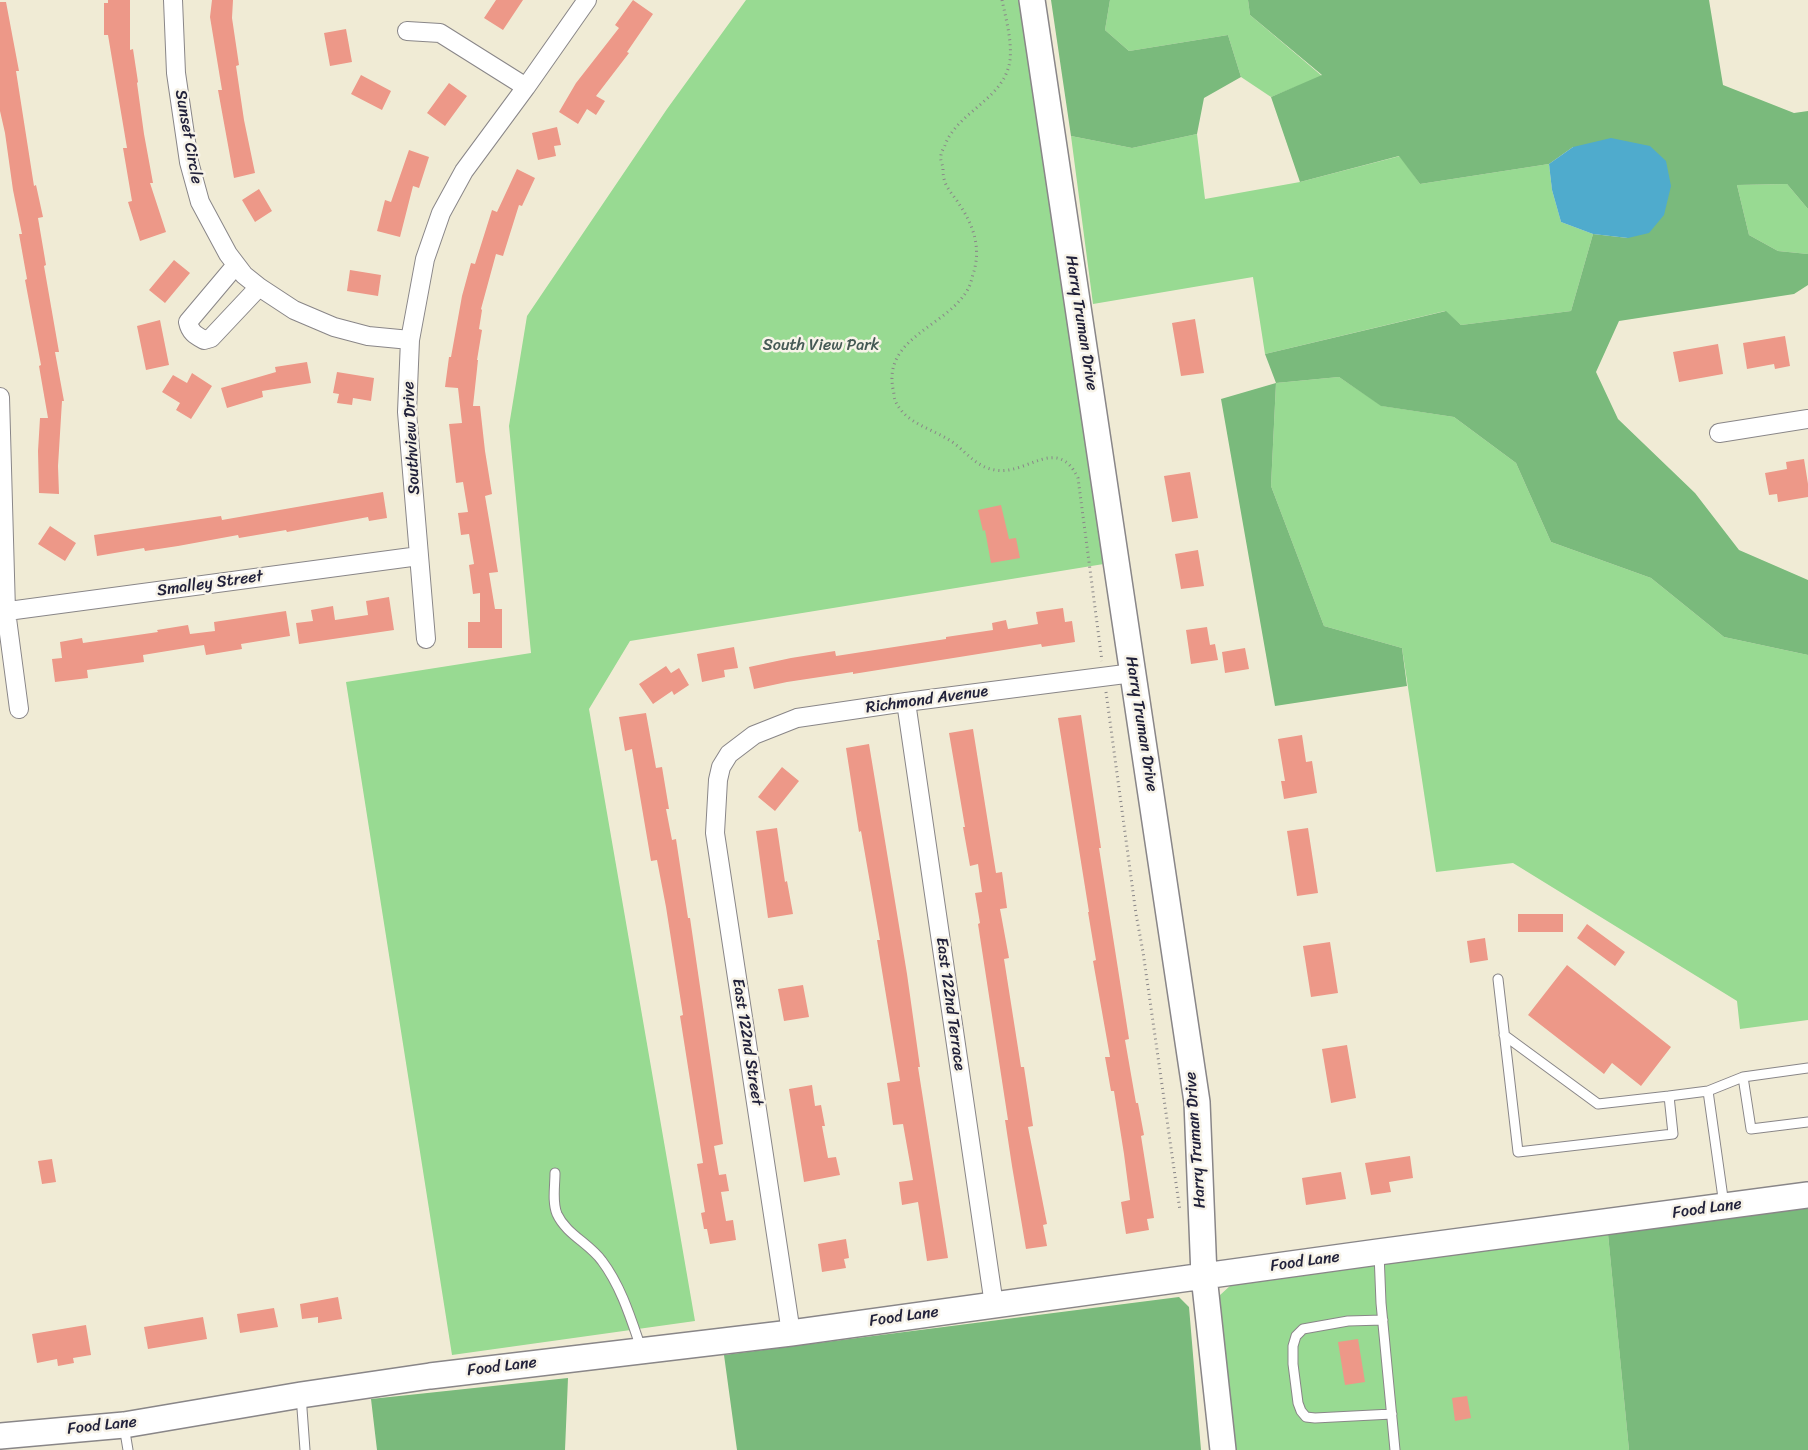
<!DOCTYPE html>
<html>
<head>
<meta charset="utf-8">
<style>
	body { margin:0 }
	canvas { display:block; background:#f0ebd5 }
</style>
</head>
<body>
<canvas width="1808" height="1450"></canvas>
<script>
const g = document.querySelector('canvas').getContext('2d');
g.lineJoin = 'round';
function paint(path, color) { g.fillStyle = color; g.fill(path, 'evenodd'); }
function trace(path, color, width, dash) { g.strokeStyle = color; g.lineWidth = width; g.lineCap = dash ? 'butt' : 'round'; g.setLineDash(dash || []); g.stroke(path); }
function label(font, color, halo, rows, align = 'center') {
  g.font = font + ' Sriracha,sans-serif'; g.lineWidth = 5; g.setLineDash([]); g.textBaseline = 'middle'; g.strokeStyle = halo; g.fillStyle = color; for (const [text, x, y, turn = 0] of rows) {
    g.save(); g.translate(x, y); g.rotate((+turn || 0) * Math.PI / 180); g.textAlign = isNaN(turn) ? turn : align; if (halo) g.strokeText(text, 0, 0); g.fillText(text, 0, 0); g.restore();
  }
}
const green = new Path2D(`
	M746,0H1032L1116,562L630,641L589,709L695,1321L452,1355L346,682L531,653L509,426L527,316L667,109Z
	M1110,0H1248L1250,15L1322,76L1271,97L1241,77L1228,35L1129,51L1105,30Z
	M1197,134L1205,199L1300,182L1400,156L1420,184L1549,164L1552,190L1561,222L1593,234L1571,311L1461,325L1445,311L1265,354L1253,277L1093,304L1071,136L1132,148Z
	M1787,184L1808,209V254L1778,251L1749,235L1737,185Z
	M1339,377L1382,406L1454,417L1516,463L1551,542L1651,578L1724,637L1808,655V1020L1740,1029L1737,1001L1513,863L1436,872L1402,648L1324,626L1271,486L1276,383Z
	M1608,1234L1629,1450H1234L1219,1296L1231,1285Z`);
const forest = new Path2D(`
	M1051,0H1110L1105,30L1129,51L1228,35L1241,77L1204,98L1197,134L1132,148L1071,136Z
	M1248,0H1709L1723,85L1794,113L1808,111V209L1787,184L1737,185L1749,235L1778,251L1808,254V285L1794,294L1619,321L1596,372L1618,419L1695,493L1739,550L1808,580V655L1724,637L1651,578L1551,542L1516,463L1454,417L1381,406L1339,377L1276,383L1271,486L1324,626L1402,648L1407,686L1275,706L1221,399L1276,383L1265,354L1446,311L1461,325L1571,311L1593,234L1628,238L1573,147L1549,164L1420,184L1399,156L1300,182L1271,97L1322,75L1250,15Z
	M1808,1208V1450H1629L1608,1234Z
	M1179,1297L1189,1307L1201,1450H737L724,1355Z
	M568,1378L565,1450H377L371,1399Z`);
const water = new Path2D(`
	M1611,138L1650,146L1666,161L1671,186L1664,215L1649,233L1628,238L1593,234L1561,222L1552,190L1549,164L1573,147Z`);
const building = new Path2D(`
	M108,0H130V50L133,49L138,82L137,83L144,134L153,183H150L166,232L140,241L128,202L132,201L123,148H127L108,35H104V3H108Z
	M212,0H233L232,18L239,65L236,66L244,120L255,173L234,178L218,90H222L210,17Z
	M496,0H523L503,30L484,18Z
	M633,0L653,14L627,52L629,53L596,96L605,101L596,115L587,109L578,124L559,112L576,83L619,28L615,25Z
	M0,2H6L19,71H16L34,186L36,185L43,217L38,218L46,265L44,266L59,352H55L64,401H62L58,466L59,494L39,493L38,451L40,418H48L39,366L41,365L25,280L27,279L19,234H22L13,190L5,133L0,111Z
	M346,29L352,62L330,66L324,33Z
	M361,75L391,91L382,110L351,94Z
	M449,83L467,96L445,126L427,113Z
	M557,127L561,145L554,146L556,156L538,160L532,133Z
	M409,150L429,157L419,188L413,186L400,237L377,231L385,200L391,202Z
	M517,169L535,178L522,206L519,205L503,256L496,254L481,309L482,310L479,329L482,330L477,360H478L473,406H480L485,451L492,494L485,496L498,572L489,573L495,609H502V648H468V622H480V593L473,594L469,565L474,564L469,534L461,535L458,513L468,512L463,482L456,483L449,424L462,423L458,388L445,387L449,357H451L462,296L471,263L475,264L492,210L497,212Z
	M259,189L272,211L255,222L242,200Z
	M174,260L190,273L165,303L149,290Z
	M350,270L381,275L378,296L347,291Z
	M1195,319L1204,373L1181,376L1172,323Z
	M160,320L169,365L146,370L137,326Z
	M1785,336L1790,366L1775,369L1774,364L1747,369L1743,343Z
	M1718,344L1723,374L1679,382L1673,352Z
	M307,362L311,383L262,391L263,397L227,408L221,388L276,372L275,367Z
	M337,372L374,378L371,401L353,398L352,405L337,403L339,394L333,393Z
	M192,373L212,386L191,419L176,410L180,403L162,392L173,375L187,383Z
	M1804,459L1808,484V497L1778,502L1777,494L1769,495L1765,473L1787,469L1786,462Z
	M1190,472L1198,518L1172,522L1164,476Z
	M383,492L387,518L369,521L368,517L287,532L286,530L239,538L238,535L178,546L145,551L144,548L97,556L94,535L221,516L222,520Z
	M1001,505L1009,539L1016,538L1020,558L991,563L985,530L983,531L978,510Z
	M50,526L76,543L65,561L38,544Z
	M1198,550L1204,586L1181,589L1175,554Z
	M389,597L394,630L299,644L296,623L313,621L311,610L333,606L335,620L368,615L366,601Z
	M1063,608L1065,622L1072,621L1075,642L1042,647L1041,644L853,674V672L787,682L754,689L749,667L791,658L835,651L836,656L946,639V637L993,630L992,623L1006,620L1008,629L1038,624L1036,612Z
	M286,611L290,636L241,644L242,649L206,655L204,645L143,655L144,662L87,670L88,678L55,682L52,659L62,658L60,642L82,638L83,643L158,632L157,630L188,625L190,634L215,631L214,622Z
	M1207,627L1210,645L1215,644L1218,660L1191,664L1186,630Z
	M734,647L738,668L724,670L725,677L702,682L697,654Z
	M1245,648L1249,669L1225,673L1222,652Z
	M666,666L671,673L679,668L689,685L674,695L672,691L653,704L639,684Z
	M646,713L656,768L662,767L669,809H666L672,840L676,839L688,918H690L723,1144L714,1146L719,1175L726,1174L729,1191L721,1192L726,1221L733,1220L736,1240L710,1244L707,1229H704L701,1213L705,1212L697,1164L703,1163L680,1016L683,1015L666,907L657,860L651,861L632,749L625,751L619,717Z
	M1081,715L1101,848H1099L1129,1039L1125,1040L1136,1103H1138L1144,1135L1141,1136L1154,1218L1147,1219L1149,1230L1126,1234L1121,1202L1130,1200L1124,1154L1114,1091H1111L1105,1057H1110L1093,961L1096,960L1088,912H1089L1058,718Z
	M973,729L996,873L1002,872L1007,908L1000,909L1009,958L1004,959L1021,1067H1024L1033,1126L1028,1127L1047,1224L1043,1225L1047,1246L1026,1249L1012,1166L1005,1120H1008L978,924L980,923L975,893L982,892L978,864L970,866L963,827H965L949,733Z
	M1302,735L1306,762L1312,761L1317,793L1284,799L1281,781H1285L1278,739Z
	M869,744L907,974L920,1067H918L948,1258L927,1261L918,1202L902,1205L899,1182L913,1180L903,1124L893,1125L887,1083L900,1081L877,940H880L861,831L859,832L846,748Z
	M782,767L799,781L775,811L758,797Z
	M777,828L785,882L787,881L793,914L768,918L756,831Z
	M1308,828L1318,893L1297,896L1287,831Z
	M1518,914H1563V932H1518Z
	M1587,924L1625,952L1615,966L1577,938Z
	M1485,938L1488,960L1470,963L1467,941Z
	M1330,942L1338,993L1311,997L1303,946Z
	M1567,965L1671,1047L1641,1086L1612,1063L1604,1074L1528,1015Z
	M803,985L809,1017L784,1021L778,989Z
	M1347,1045L1356,1098L1331,1103L1322,1049Z
	M812,1085L815,1106L821,1105L825,1126H822L828,1158L836,1157L840,1175L804,1182L789,1089Z
	M1410,1156L1413,1178L1389,1182L1391,1192L1371,1195L1365,1163Z
	M52,1159L56,1182L42,1184L38,1161Z
	M1341,1172L1346,1199L1306,1205L1302,1178Z
	M846,1239L849,1258L844,1259L846,1268L822,1272L818,1244Z
	M338,1297L342,1319L318,1323V1317L302,1319L300,1304Z
	M274,1308L278,1327L240,1333L237,1314Z
	M203,1317L207,1339L148,1349L144,1327Z
	M86,1325L91,1355L73,1358L74,1363L58,1366L57,1359L37,1363L32,1334Z
	M1358,1339L1365,1382L1345,1385L1338,1342Z
	M1467,1396L1471,1418L1455,1421L1452,1398Z`);
const path = new Path2D(`
	M1002,0C1006,19 1012,40 1010,60C1005,99 958,111 945,145C944,148 941,152 941,156C940,159 942,164 943,167C943,172 943,177 945,182C947,189 955,197 959,204C973,224 981,247 974,271C972,277 971,284 968,289C947,327 883,337 893,389C894,392 894,397 895,400C905,425 936,429 955,444C968,454 977,467 995,470C1027,476 1057,434 1078,478L1102,661
	M1106,692L1136,914L1143,952L1180,1211`);
const lane = new Path2D(`
	M1498,979L1518,1152L1673,1134L1669,1096L1708,1091L1743,1077L1808,1068
	M1504,1035L1598,1104L1669,1096
	M1743,1077L1751,1129L1808,1122
	M1708,1091L1724,1205
	M555,1173C555,1186 552,1202 557,1214C566,1234 590,1244 602,1261C621,1286 631,1319 641,1348
	M1379,1253L1381,1303L1395,1450
	M1383,1320L1348,1321L1303,1329L1296,1336L1293,1346V1364L1298,1403L1301,1411L1306,1417L1315,1418L1392,1414
	M301,1395L305,1450
	M124,1426L128,1450`);
const street = new Path2D(`
	M173,0L176,73L189,162L200,202L228,254L244,275L259,287L294,310L334,327L368,336L410,340
	M407,31L440,33L526,87
	M236,265L188,322C190,332 195,335 204,340L211,338L259,287
	M0,397L6,611L19,709
	M1719,433L1808,419
	M0,612L419,556
	M426,639L407,412L410,340L425,259L441,213L464,171L526,87L587,0
	M906,702L994,1305
	M791,1333L715,833L718,780L721,767L729,754L754,735L797,718L906,702L1133,673`);
const secondary = new Path2D(`
	M1032,0L1197,1102L1204,1276L1223,1450
	M0,1436L124,1425L301,1395L430,1376L791,1333L1378,1252L1808,1195`);
const streetNames = [
	["Sunset Circle",188,137,80],
	["Harry Truman Drive",1081,323,81],
	["Southview Drive",412,438,-93],
	["Smalley Street",210,584,-8],
	["Richmond Avenue",927,700,-8],
	["Harry Truman Drive",1141,724,81],
	["East 122nd Terrace",950,1004,82],
	["East 122nd Street",747,1042,81],
	["Harry Truman Drive",1196,1140,-94],
	["Food Lane",1707,1209,-8],
	["Food Lane",1305,1262,-8],
	["Food Lane",904,1317,-8],
	["Food Lane",502,1367,-7],
	["Food Lane",102,1426,-6]
];
const parkNames = [
	["South View Park",821,346]
];
paint(green, '#98da92');
paint(forest, '#7aba7c');
paint(water, '#4fabcd');
paint(building, '#ed9888');
trace(lane, '#898688', 11);
trace(street, '#898688', 20);
trace(secondary, '#898688', 28);
trace(path, '#898688', 3, [1, 4]);
trace(lane, '#fff', 9);
trace(street, '#fff', 18);
trace(secondary, '#fff', 25);
label('16px', '#22223b', '#f7f3e8', streetNames);
label('16px', '#455955', '#f7f3e8', parkNames);
</script>
</body>
</html>
